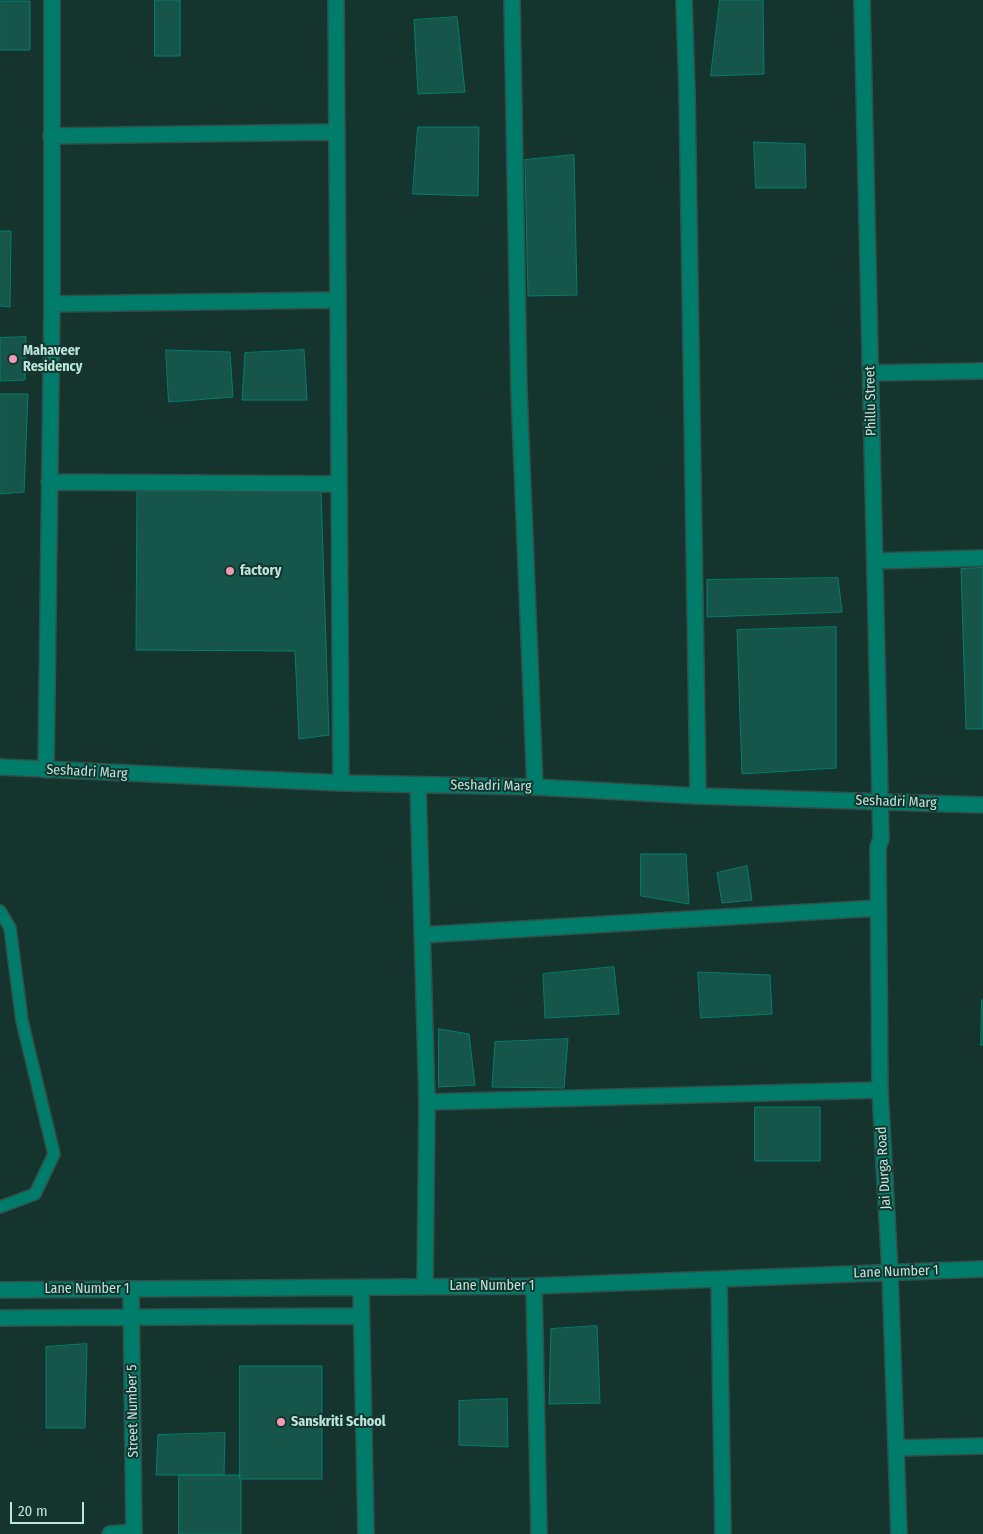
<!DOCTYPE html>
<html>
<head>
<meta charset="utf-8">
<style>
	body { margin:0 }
	#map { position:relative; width:983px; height:1534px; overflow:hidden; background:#15342e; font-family:"Fira Sans Condensed",sans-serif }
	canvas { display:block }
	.scale { position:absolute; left:10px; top:1502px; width:74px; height:22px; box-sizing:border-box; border:2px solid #bae6dc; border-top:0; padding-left:6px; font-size:15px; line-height:18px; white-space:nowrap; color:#bae6dc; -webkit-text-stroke:4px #15342e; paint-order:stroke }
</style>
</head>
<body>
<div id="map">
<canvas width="983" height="1534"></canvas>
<div class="scale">20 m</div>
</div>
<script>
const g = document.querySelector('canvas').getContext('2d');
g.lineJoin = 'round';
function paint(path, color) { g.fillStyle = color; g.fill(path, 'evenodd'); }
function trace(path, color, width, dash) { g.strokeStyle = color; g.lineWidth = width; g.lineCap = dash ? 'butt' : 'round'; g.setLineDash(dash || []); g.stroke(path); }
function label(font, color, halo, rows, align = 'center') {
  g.font = font + ' "Fira Sans Condensed",sans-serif'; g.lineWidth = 4; g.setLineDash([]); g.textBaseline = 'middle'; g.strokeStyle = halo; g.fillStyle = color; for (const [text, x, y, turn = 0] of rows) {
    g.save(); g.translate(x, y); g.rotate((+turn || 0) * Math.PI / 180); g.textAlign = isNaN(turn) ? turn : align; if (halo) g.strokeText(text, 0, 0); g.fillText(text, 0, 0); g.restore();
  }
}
const building = new Path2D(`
	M155,0H180V56H155Z
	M720,0H763L764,74L711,76Z
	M0,1H30V50H0Z
	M457,17L465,92L418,94L414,20Z
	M418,127H479L478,196L413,194Z
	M754,142L805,144L806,188H756Z
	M574,155L577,295L528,296L525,160Z
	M0,231H11L10,307L0,306Z
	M26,337L25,380L0,381V338Z
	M166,350L230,352L233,397L169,402Z
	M304,350L307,400H242L245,353Z
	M0,394H28L24,492L0,494Z
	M321,491L329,735L299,739L295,651L136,650L137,492Z
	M983,568V729H966L961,569Z
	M838,578L842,612L707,617V580Z
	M836,627V768L742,774L737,630Z
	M641,854H686L689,904L641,896Z
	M747,866L752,900L722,903L717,873Z
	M614,967L619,1014L545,1018L543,974Z
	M698,972L770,975L772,1014L701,1018Z
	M982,1000H983V1045H981Z
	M439,1029L469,1034L475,1085L439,1087Z
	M568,1039L564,1088L492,1087L495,1042Z
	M755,1107H820V1161H755Z
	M597,1326L600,1403L549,1404L551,1329Z
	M87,1344L85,1428H46V1347Z
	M240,1366H322V1479H240Z
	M507,1399L508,1447L459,1445V1401Z
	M225,1433L224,1475H156L158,1435Z
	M179,1475H241V1534H179Z`);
const lane = new Path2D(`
	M0,911L10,928L22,1021L54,1154L35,1194L0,1207`);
const street = new Path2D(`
	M52,0V304L338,300L336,0
	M512,0L519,391L535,787
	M684,0L687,91L698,796
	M862,0L881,839L878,847L880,1090L890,1272L899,1534
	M51,136L336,132
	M338,300L341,783
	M871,373L983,371
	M49,482L339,484
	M875,561L983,558
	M0,767L341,783L535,787L698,796L983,805
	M46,770L52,304
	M418,785L427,1102L425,1287
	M422,935L878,908
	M427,1102L880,1090
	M719,1279L723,1534
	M534,1286L539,1534
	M361,1288L366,1534
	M131,1289L134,1534
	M0,1290L534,1286L983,1269
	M0,1318L361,1316
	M896,1448L983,1446
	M110,1534L134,1532`);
const markers = [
	[13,359,5,"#f09ab5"],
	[230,571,5,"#f09ab5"],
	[281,1422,5,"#f09ab5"]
];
const poiNames = [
	["Mahaveer",23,351],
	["Residency",23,367],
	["factory",240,571],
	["Sanskriti School",291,1422]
];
const streetNames = [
	["Phillu Street",871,401,-91],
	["Seshadri Marg",87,772,3],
	["Seshadri Marg",491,786,1],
	["Seshadri Marg",896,802,2],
	["Jai Durga Road",884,1168,-93],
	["Lane Number 1",896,1272,-2],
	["Lane Number 1",492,1286],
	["Lane Number 1",87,1289],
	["Street Number 5",133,1411,-91]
];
paint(building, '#16554a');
trace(building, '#047e6d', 1);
trace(lane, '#305049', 14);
trace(street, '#305049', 18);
trace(lane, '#007c6b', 11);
trace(street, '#007c6b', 15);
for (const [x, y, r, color] of markers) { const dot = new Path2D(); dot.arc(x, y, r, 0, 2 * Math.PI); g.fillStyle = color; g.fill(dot); trace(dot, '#15342e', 2); }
label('bold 14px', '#bae6dc', '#15342e', poiNames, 'left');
label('14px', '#bae6dc', '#15342e', streetNames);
</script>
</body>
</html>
